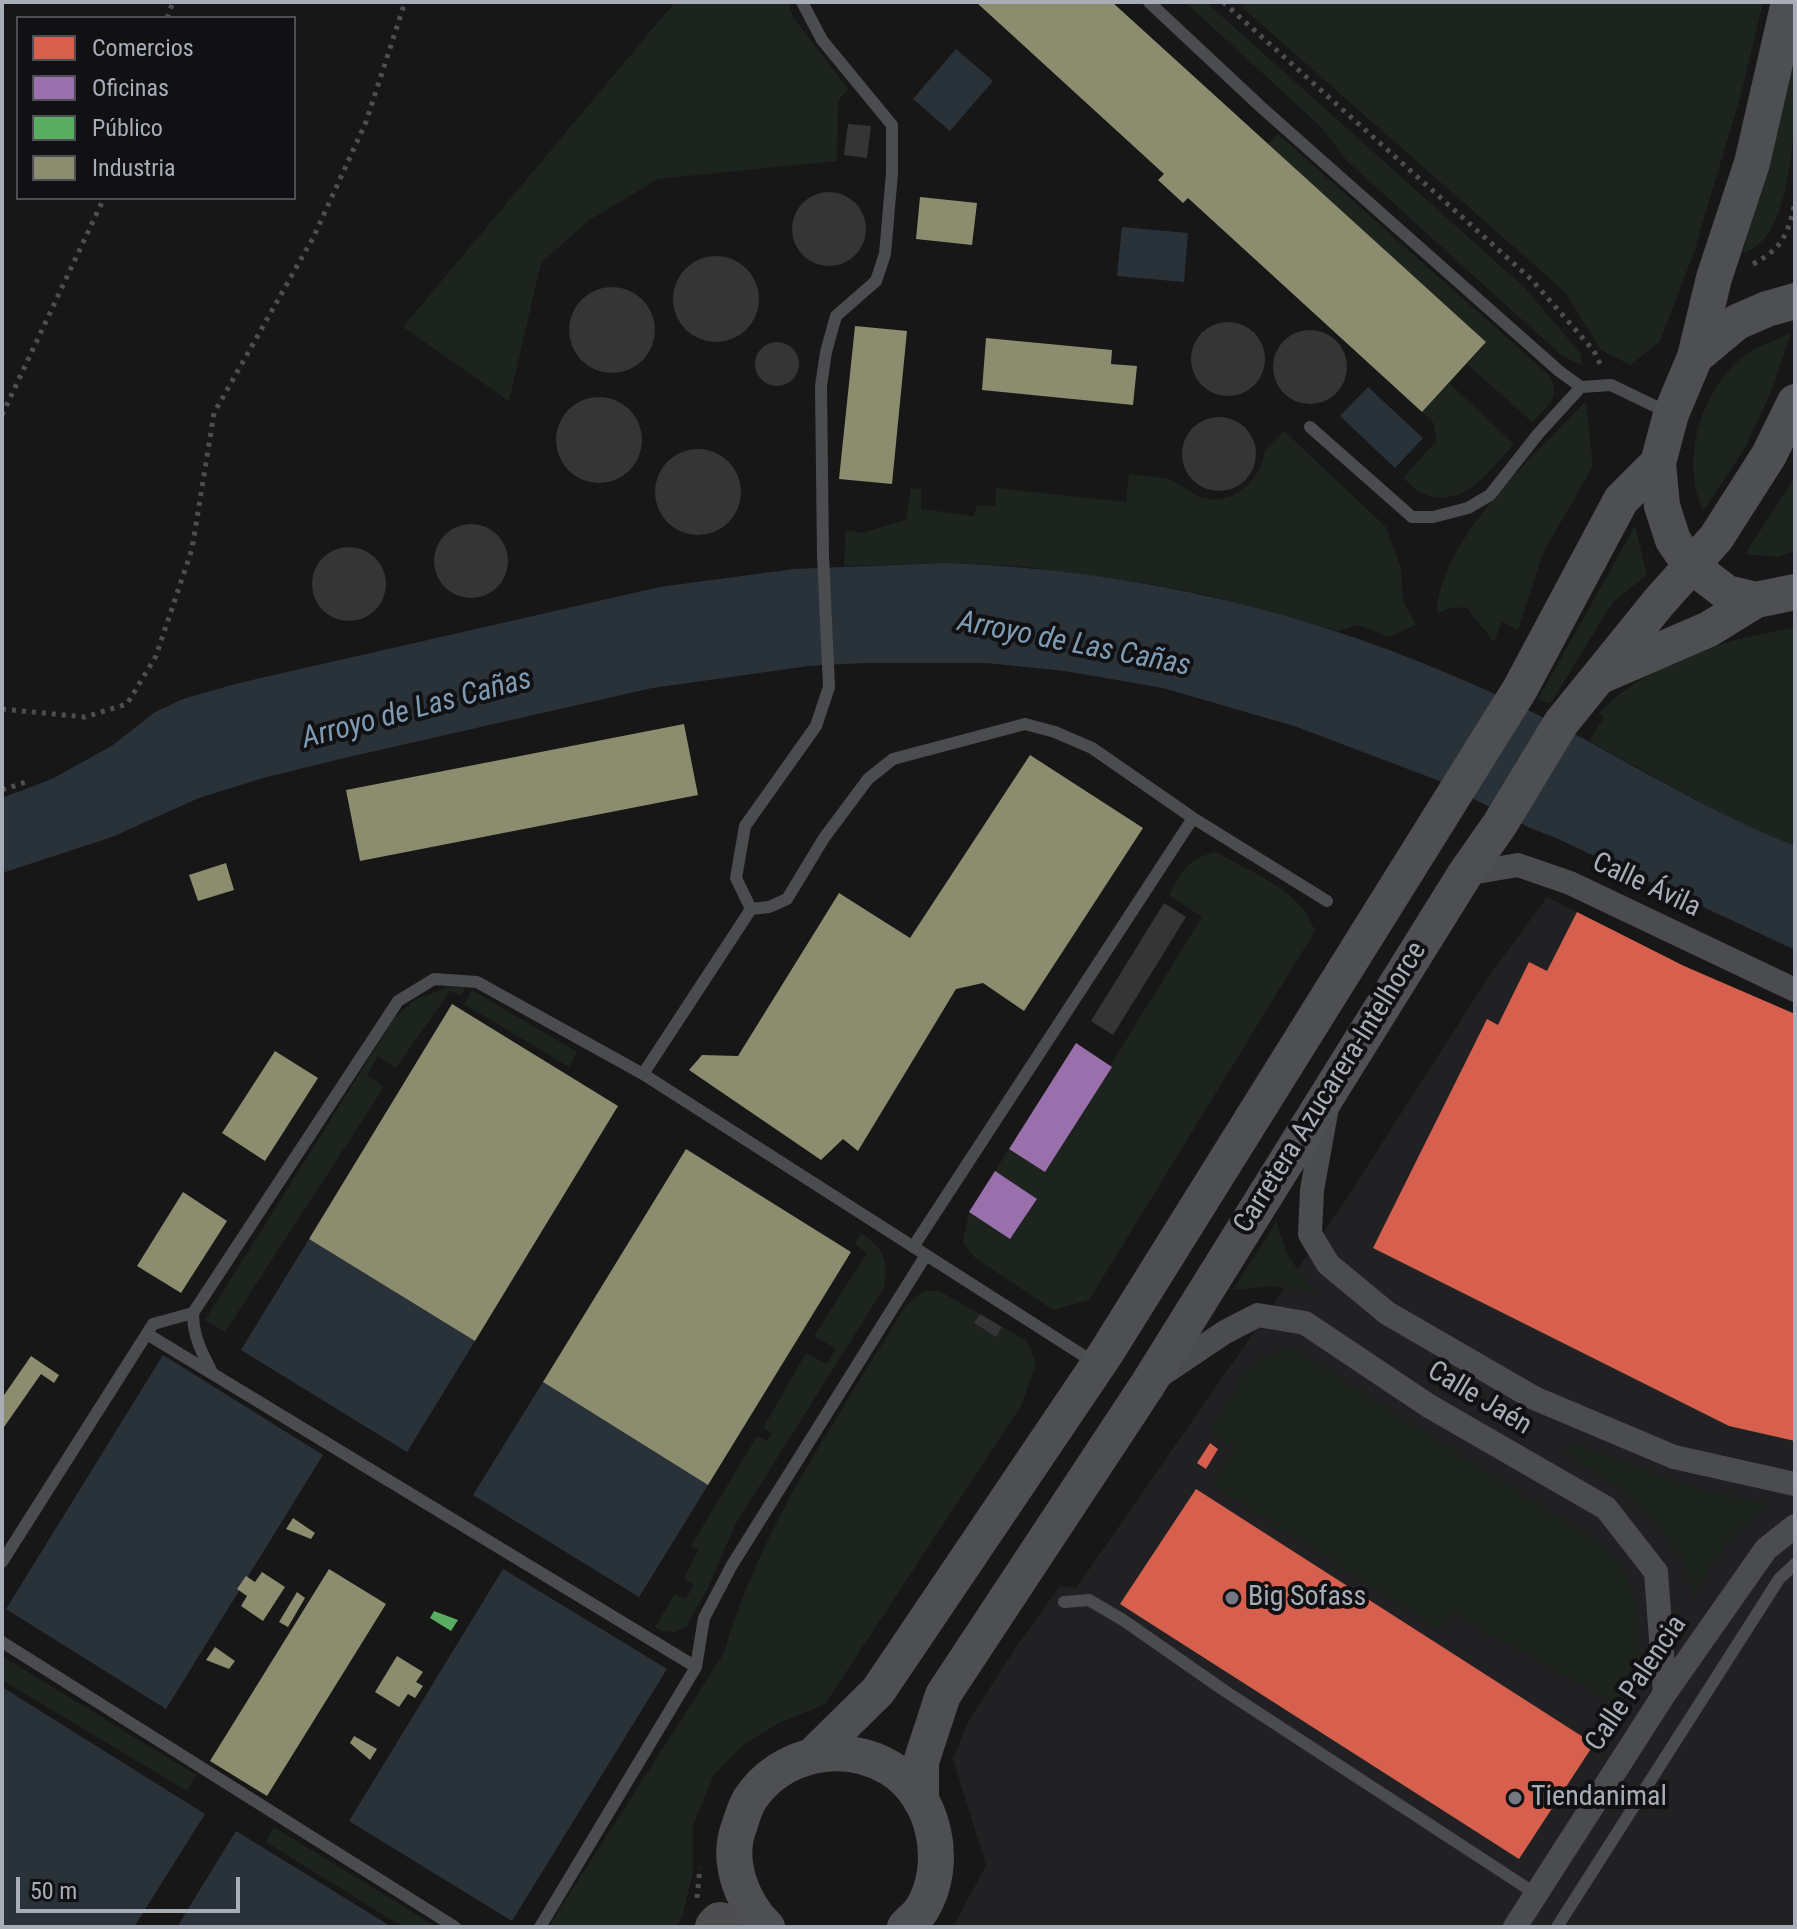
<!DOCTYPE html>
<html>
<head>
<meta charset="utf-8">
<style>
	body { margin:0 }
	#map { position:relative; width:1797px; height:1929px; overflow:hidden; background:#171717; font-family:"Roboto Condensed",sans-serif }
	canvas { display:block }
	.frame { position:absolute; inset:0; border:4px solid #a8adb8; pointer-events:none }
	.legend { position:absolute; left:16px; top:16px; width:280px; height:184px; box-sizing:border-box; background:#111113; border:2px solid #4d4f55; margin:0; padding:10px 14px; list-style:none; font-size:24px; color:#a8adb8 }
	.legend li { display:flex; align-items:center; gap:16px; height:40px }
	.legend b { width:40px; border:2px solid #4d4f55 }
	.scale { position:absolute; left:16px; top:1877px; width:224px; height:36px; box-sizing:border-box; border:4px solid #a8adb8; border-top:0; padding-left:10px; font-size:24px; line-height:28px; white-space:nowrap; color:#a8adb8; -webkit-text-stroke:6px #111113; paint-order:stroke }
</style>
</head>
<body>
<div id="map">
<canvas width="1797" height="1929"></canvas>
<div class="frame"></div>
<ul class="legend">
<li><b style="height:22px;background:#d6604d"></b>Comercios</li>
<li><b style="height:22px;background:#9970ab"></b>Oficinas</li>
<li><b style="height:22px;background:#5aae61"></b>Público</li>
<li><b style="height:22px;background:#8c8c6e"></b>Industria</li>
</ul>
<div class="scale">50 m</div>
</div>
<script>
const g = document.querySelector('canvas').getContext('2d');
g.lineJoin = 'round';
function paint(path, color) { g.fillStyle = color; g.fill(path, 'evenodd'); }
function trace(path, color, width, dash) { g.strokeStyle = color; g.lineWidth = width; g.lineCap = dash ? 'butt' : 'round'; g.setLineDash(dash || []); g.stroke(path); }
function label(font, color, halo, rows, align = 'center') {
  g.font = font + ' "Roboto Condensed",sans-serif'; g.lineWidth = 8; g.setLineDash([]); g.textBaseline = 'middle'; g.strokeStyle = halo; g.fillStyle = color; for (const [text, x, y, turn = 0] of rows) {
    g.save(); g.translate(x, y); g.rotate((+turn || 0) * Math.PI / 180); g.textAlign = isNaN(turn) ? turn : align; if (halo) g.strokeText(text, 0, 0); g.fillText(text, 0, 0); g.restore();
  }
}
const built = new Path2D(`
	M1547,897L1684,966L1795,1014V1927H953L986,1865L953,1759L969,1720L1016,1647L1060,1586L1076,1588L1345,1201L1491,973Z`);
const green = new Path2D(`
	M675,2H788L793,17L848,89L838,101L837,161L658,179L588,221L541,263L509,401L403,327Z
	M1185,2H1206L1525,288L1581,354L1582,365L1562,356L1347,161L1321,127Z
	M1236,2H1763L1742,91L1693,255L1660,341L1630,365L1601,350L1565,292Z
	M1795,56C1795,110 1797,238 1743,253Z
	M1278,134L1549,375C1562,399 1548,405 1532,422L1467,364L1486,342L1268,144Z
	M1791,333L1771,392L1745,448L1703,511C1681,460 1699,395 1741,358C1754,347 1775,341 1791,333Z
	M1449,383L1514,444C1490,470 1464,510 1424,494C1416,491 1409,483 1403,478L1437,440L1433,422L1422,412Z
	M1586,401L1593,466L1543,553L1518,630L1502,622L1494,642L1466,607L1447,609L1437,614C1439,539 1536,454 1586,401Z
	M1284,431L1386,527L1401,568L1403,600L1416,625L1389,637L1358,625L1338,631L1207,595L1151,584L1018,566L946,563L844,566L846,530L861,533L906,520L911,488L921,489V509L974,516L977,505L995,506L996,488L1126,502L1129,474L1170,479L1199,497L1215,500L1233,496L1248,485L1260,469L1266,449Z
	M1795,477V551L1778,557L1745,554Z
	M1635,526L1647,575L1613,602L1550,704L1538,699Z
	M1795,628V846L1742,825L1589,741L1604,717L1599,713C1651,660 1724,639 1795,628Z
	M1216,852C1251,873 1301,889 1315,931L1089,1300L1053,1310L975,1258L963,1242L969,1212L1010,1239L1037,1200L995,1171L1009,1149L1045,1171L1202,917L1169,895C1183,869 1186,860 1216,852Z
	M448,987L465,988L461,996L450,991L396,1068L378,1056L367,1075L384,1087L225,1332L205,1320L395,1017L415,1000Z
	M472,990L577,1052L569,1067L464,1004Z
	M1276,1222L1288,1256L1314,1292L1270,1286L1233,1290Z
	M861,1233C883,1248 889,1260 884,1288L735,1525L708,1587L687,1626L675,1632L662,1631L655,1627L675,1594L686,1599L694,1584L684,1579L698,1550L691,1546L757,1436L767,1441L772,1434L763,1428L806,1353L827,1364L836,1349L814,1336L867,1253L855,1244Z
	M923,1291H939L980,1314L975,1323L995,1336L1002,1327L1027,1341L1036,1364L1021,1406L825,1704L779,1723L744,1744L714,1775L693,1825V1871L682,1918L676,1927H550L552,1921L724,1653C760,1527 837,1419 905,1307Z
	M1284,1346L1294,1349L1598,1542L1625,1570L1636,1601L1640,1638L1635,1675L1618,1706L1453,1613L1440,1631L1212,1485L1233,1448L1210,1432L1247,1369Z
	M1572,1442L1688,1486L1768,1505L1727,1543L1693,1596L1684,1564L1656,1524L1626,1492L1565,1453Z
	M2,1656L196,1775L187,1791L2,1680Z
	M274,1827L437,1927H403L266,1842Z`);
const water = new Path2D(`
	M956,49L993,81L950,131L913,99Z
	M1122,227L1188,233L1184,282L1117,276Z
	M1368,387L1423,438L1395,468L1340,416Z
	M946,563C1137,570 1312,611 1486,690C1592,737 1688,804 1795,846V950L1554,837L1530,828L1437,780L1294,726L1163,688L1065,671L987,663H864L809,666L652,688L340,759L263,778L199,798L112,837L2,873V798L52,779L113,745L155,712L183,699L239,683L660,587L794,569Z
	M309,1239L475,1341L407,1452L241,1350Z
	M163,1355L323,1455L166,1709L6,1609Z
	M543,1382L708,1485L639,1597L473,1495Z
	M503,1569L667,1669L512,1921L349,1821Z
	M2,1687L205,1814L134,1927H2Z
	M236,1831L392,1927H177Z`);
const shops = new Path2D(`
	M1577,912L1684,966L1795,1014V1441L1729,1426L1373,1248L1487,1019L1498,1025L1529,962L1547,971Z
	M1210,1443L1218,1449L1206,1469L1197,1463Z
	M1196,1489L1594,1744L1519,1859L1120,1604Z`);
const offices = new Path2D(`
	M1076,1043L1112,1067L1045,1172L1009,1149Z
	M995,1171L1037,1199L1010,1239L969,1212Z`);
const public = new Path2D(`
	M434,1611L458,1620L451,1631L430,1618Z`);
const industry = new Path2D(`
	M976,2H1112L1486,342L1422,412L1188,198L1183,203L1158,180L1164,174Z
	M920,197L977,203L972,245L916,239Z
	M855,326L907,331L892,484L839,479Z
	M986,338L1112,350L1111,364L1137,366L1133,405L982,390Z
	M684,724L698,795L360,861L346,790Z
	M1030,755L1143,828L1024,1011L983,983L956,989L858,1151L843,1139L821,1160L689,1070L702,1055L738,1056L839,893L910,938Z
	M226,863L234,890L198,901L189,875Z
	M452,1004L618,1106L475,1341L309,1239Z
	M275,1051L318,1078L265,1161L222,1133Z
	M686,1149L851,1252L708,1485L543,1382Z
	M183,1192L227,1221L181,1293L137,1266Z
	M31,1356L59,1375L54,1383L41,1374L2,1430V1398Z
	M293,1518L315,1533L311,1539L286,1529Z
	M329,1569L386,1604L267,1796L210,1761Z
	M262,1572L285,1587L263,1621L241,1606L247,1596L237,1589L246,1576L255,1582Z
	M297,1592L305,1598L288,1627L279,1622Z
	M215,1647L235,1661L229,1669L206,1660Z
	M397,1656L423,1672L416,1682L423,1686L415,1698L408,1694L399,1707L375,1692Z
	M354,1736L377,1749L370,1760L350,1743Z`);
const building = new Path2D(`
	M848,124L871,126L867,158L844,155Z
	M792 229a37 37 0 1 1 74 0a37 37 0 1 1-74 0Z
	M673 299a43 43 0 1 1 86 0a43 43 0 1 1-86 0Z
	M569 330a43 43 0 1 1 86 0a43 43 0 1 1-86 0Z
	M1191 359a37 37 0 1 1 74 0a37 37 0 1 1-74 0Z
	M1273 367a37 37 0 1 1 74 0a37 37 0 1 1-74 0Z
	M755 364a22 22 0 1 1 44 0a22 22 0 1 1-44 0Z
	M556 440a43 43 0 1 1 86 0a43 43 0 1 1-86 0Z
	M1182 454a37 37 0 1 1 74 0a37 37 0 1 1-74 0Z
	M655 492a43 43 0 1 1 86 0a43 43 0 1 1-86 0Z
	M434 561a37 37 0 1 1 74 0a37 37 0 1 1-74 0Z
	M312 584a37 37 0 1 1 74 0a37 37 0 1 1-74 0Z
	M1164,903L1186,917L1113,1035L1091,1021Z
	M980,1314L1002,1327L996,1337L974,1323Z`);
const path = new Path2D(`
	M1223,2L1531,279L1594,351L1601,366
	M167,18L173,2
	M1753,264C1783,248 1788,234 1795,202
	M2,415L104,198
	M2,709L85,717L127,704L156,656L192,549L214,413L314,236L366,122L405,2
	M2,790L26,782
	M697,1898L700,1868`);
const lane = new Path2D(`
	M1149,2L1261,107L1559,371L1581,387L1611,385L1669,413
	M1310,427L1412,517H1433L1468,508L1490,495L1538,434L1581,387
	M751,909L769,907L787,899L824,838L868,779L893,759L1025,724L1055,732L1092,748L1193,818L1327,901
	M643,1074L751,909L736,878L745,826L816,726L829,687L823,556L821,386L826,352L836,316L876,281L885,254L892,173V125L822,40L802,2
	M913,1247L1193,818
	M193,1313C193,1337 202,1353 213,1374
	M147,1334L696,1667
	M2,1562L153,1324L193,1313L398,1001L434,979L477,982L643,1074L1095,1363
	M1064,1602L1089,1600L1123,1620L1225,1691L1536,1894
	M2,1642L455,1927
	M540,1927L696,1667L704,1618L732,1565L926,1255
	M1557,1927L1779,1579L1795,1564`);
const street = new Path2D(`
	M1465,874L1518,865L1570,883L1795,990
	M1327,1107L1312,1190L1310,1234L1328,1264L1387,1313L1534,1398L1674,1457L1795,1484
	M1158,1377L1225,1332L1258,1315L1305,1323L1429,1406L1606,1508L1656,1572L1665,1693
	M1515,1927L1665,1693L1766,1549L1795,1526`);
const primary = new Path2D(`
	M1695,357L1714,278L1752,163L1789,2
	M1756,600L1727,593L1690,565L1673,540L1662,506L1658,463L1671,414L1695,357L1737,322L1767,309L1795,301
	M1603,675L1709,629L1756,600L1795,592
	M813,1755L878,1691L1106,1353L1520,689L1621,500L1658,463
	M921,1801V1762L943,1695L1148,1384L1465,874L1500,824L1561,723L1659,602L1716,538L1769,455L1795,402
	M767,1927C742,1903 726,1861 739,1827C742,1818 745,1807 750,1799C781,1753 843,1740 890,1768C936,1796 949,1865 922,1909C918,1916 910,1921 905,1927`);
const highway = new Path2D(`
	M716,1927L720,1923`);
const markers = [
	[1232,1598,8,"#757880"],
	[1515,1798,8,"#757880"]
];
const streetNames = [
	["Calle Ávila",1646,886,25],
	["Carretera Azucarera-Intelhorce",1331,1088,-58],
	["Calle Jaén",1479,1399,31],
	["Calle Palencia",1637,1684,-56]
];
const poiNames = [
	["Big Sofass",1248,1598],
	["Tiendanimal",1531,1798]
];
const waterNames = [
	["Arroyo de Las Cañas",1074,645,11],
	["Arroyo de Las Cañas",417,710,-15]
];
paint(built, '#212123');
paint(green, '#1d241e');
paint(water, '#2a3239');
paint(shops, '#d6604d');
paint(offices, '#9970ab');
paint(public, '#5aae61');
paint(industry, '#8c8c6e');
paint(building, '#353536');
trace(path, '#4d4e52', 5, [4, 6]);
trace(lane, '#4b4c50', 12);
trace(street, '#4b4c50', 24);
trace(primary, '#4d4f52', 36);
trace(highway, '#4e4e51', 42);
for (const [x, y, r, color] of markers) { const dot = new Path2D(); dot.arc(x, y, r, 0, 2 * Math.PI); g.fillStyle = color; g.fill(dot); trace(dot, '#111113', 3); }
label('28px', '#a8adb8', '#111113', streetNames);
label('28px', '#a8adb8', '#111113', poiNames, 'left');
label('italic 30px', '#7f9bb3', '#111113', waterNames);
</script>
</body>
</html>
